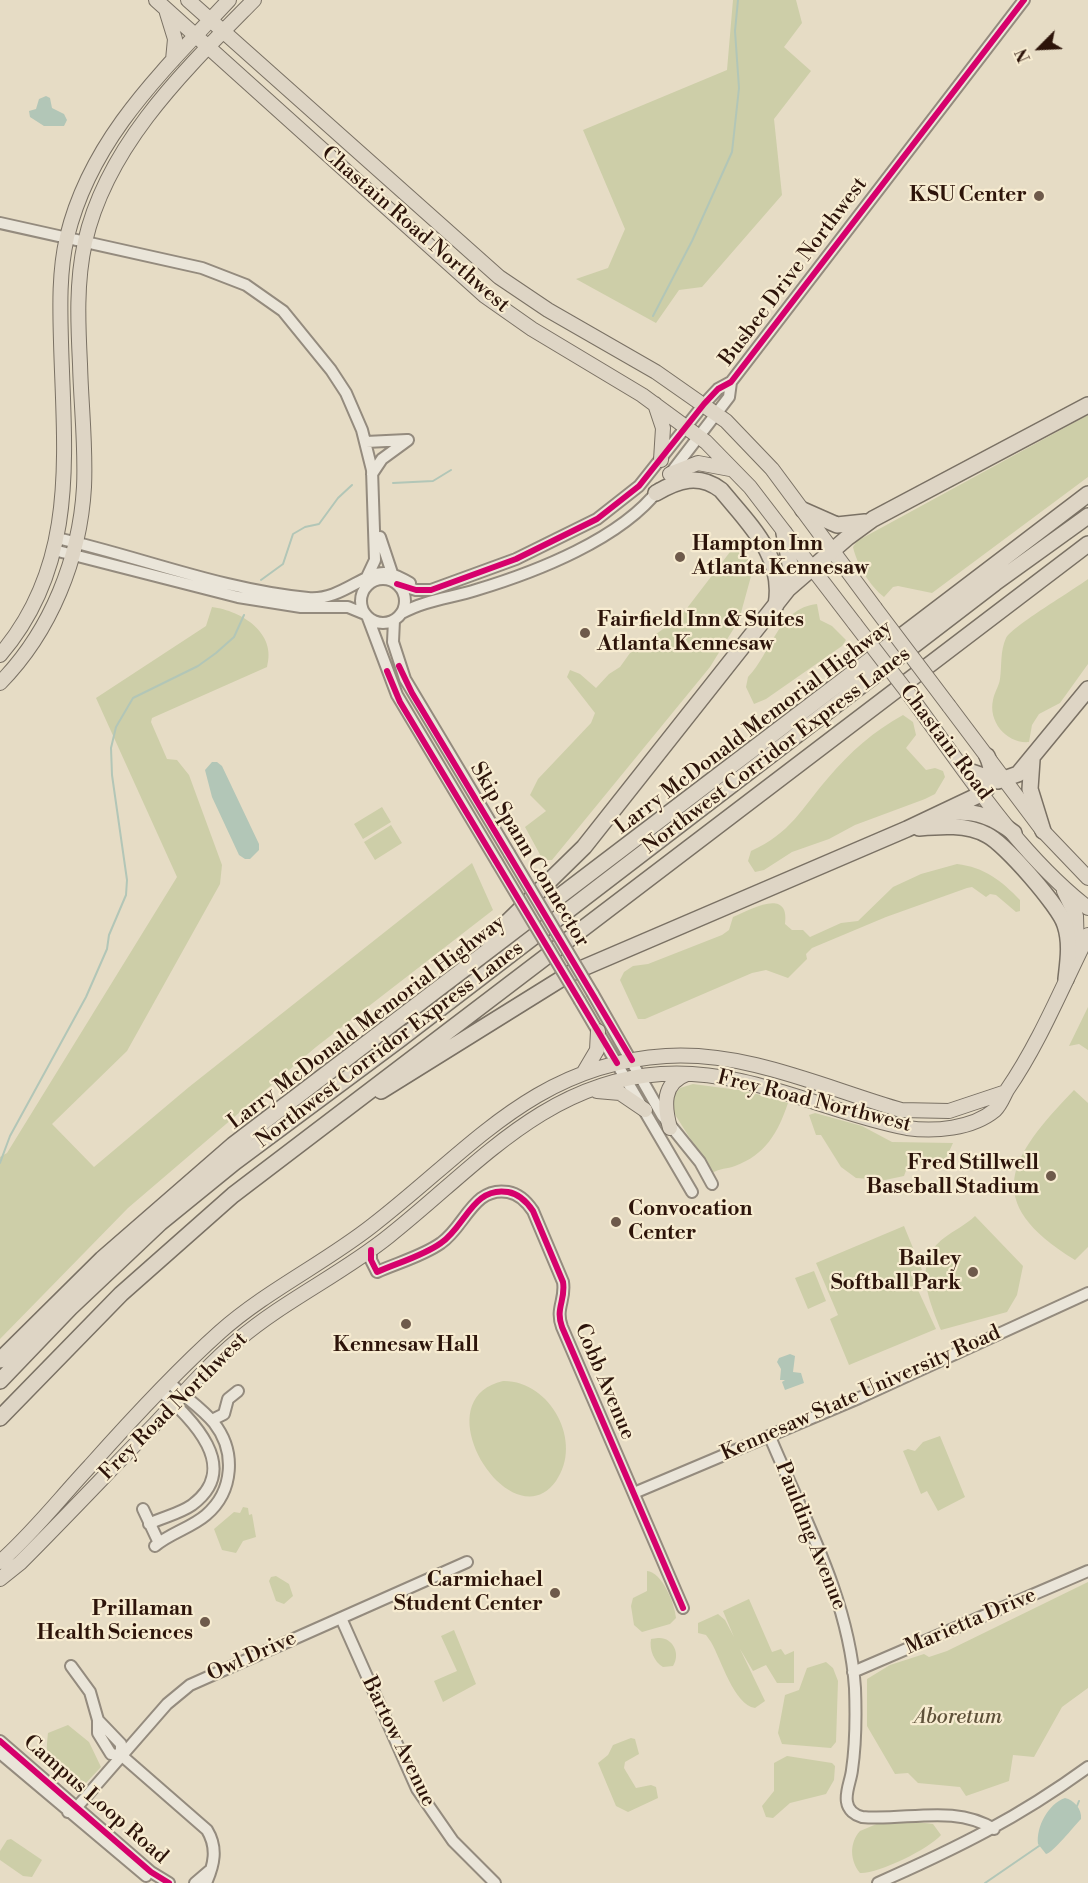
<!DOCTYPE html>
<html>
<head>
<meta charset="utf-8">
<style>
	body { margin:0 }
	#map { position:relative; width:1088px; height:1883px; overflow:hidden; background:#e6dcc5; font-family:"Libre Bodoni",serif }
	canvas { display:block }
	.north { position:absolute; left:1010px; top:18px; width:60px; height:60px; -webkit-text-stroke:4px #f7ecd1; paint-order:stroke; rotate:246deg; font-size:16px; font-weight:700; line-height:24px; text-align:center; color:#2d140a }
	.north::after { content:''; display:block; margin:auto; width:21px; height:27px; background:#2d140a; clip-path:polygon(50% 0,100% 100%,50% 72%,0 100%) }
</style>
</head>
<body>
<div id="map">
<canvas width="1088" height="1883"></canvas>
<div class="north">N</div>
</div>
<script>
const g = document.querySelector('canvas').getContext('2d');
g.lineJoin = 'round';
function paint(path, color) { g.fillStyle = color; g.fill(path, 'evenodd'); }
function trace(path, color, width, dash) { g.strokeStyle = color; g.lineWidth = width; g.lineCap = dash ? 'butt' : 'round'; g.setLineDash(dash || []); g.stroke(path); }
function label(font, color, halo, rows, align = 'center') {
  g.font = font + ' "Libre Bodoni",serif'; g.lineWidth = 4.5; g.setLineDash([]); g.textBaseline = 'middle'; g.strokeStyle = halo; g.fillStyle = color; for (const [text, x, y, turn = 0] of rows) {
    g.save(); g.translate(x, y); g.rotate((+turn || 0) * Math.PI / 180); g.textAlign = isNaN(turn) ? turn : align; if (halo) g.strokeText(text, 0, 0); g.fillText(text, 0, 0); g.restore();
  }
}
const green = new Path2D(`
	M733,0H796L802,23L784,47L811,71L774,119L782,195L702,287L679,290L656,323L576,279L608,268L625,229L583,130L727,70Z
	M1088,415V477L932,593L898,586L893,587L884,597C870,586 857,565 853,547L857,541Z
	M733,548C744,552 751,557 753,569L739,620L710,667L552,860H543L525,827L546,811L530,795L538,779L591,723L595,713L567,677L570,670L580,674L596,688L609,674L620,667L630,653L681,616Z
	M1088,579V664L1060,703L1039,714L1032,725L1029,742C1007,744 988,722 993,700C994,693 999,686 1000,679C1002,665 1000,651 1006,638C1014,625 1072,591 1088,579Z
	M817,604L820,620L832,626L846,640L842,646L766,699L754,704L746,687L748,677C771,654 778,608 817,604Z
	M212,607C242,611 277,633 267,667L152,718L151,722L167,759L177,760L189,775L222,865L220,884L127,1051L52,1124L94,1167L189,1087L472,863L493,910L316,1047L128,1208L0,1339V1157L7,1153L177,877L96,698L206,626Z
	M903,715L913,722L916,735L906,748L926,770L935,768L943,771L945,777L935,794L925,799L855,825L829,839L792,852L764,870L755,872L748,861L751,851C791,833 801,809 828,778C850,752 874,731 903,715Z
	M382,807L391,822L363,839L354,824Z
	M391,825L402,843L375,860L364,842Z
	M957,864C984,867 1002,881 1020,900V911L1016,912L996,895L990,894L986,897L972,887L967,888L886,917L812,948L806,954L807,959L788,978L766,970L752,973L645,1019H638L620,980L624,972L633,966L648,964L722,935L729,930L733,917C751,909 790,887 785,924L792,930H803L810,937L841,923L858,921L893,887L921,874Z
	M1088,1007V1050L1079,1044L1069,1046Z
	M693,1084L746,1091L788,1103C778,1133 765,1155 735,1166C727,1169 720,1168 712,1173L674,1113L671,1097H673L680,1088Z
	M1074,1090L1088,1103V1247L1075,1260C979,1201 1010,1157 1074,1090Z
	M815,1113L862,1126L892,1142L953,1143L942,1167H927L919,1162L908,1165L904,1176L885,1180L856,1178L841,1167L821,1135H816L809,1115Z
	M975,1216L1023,1266L1017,1295L1007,1312L941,1330C929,1300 912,1262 944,1238C954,1230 966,1225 975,1216Z
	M904,1226L922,1270L911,1275L936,1329L849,1365L830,1319L838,1315L816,1263Z
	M814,1271L826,1301L808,1309L795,1278Z
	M503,1381C550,1380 584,1442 556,1481C512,1543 420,1400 503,1381Z
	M940,1436L965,1497L938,1511L927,1491L921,1494L903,1451L908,1449L915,1451L923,1442Z
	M243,1507L248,1508L249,1515L252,1514L256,1537L243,1541L236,1553L222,1550L214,1529L234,1512L240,1513Z
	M647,1571C662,1572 675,1604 676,1618L670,1624L642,1632L634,1625L631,1606L633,1598L647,1591Z
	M276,1576L289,1584L293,1596L284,1604L276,1601L269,1581L271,1577Z
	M1088,1582V1688L1062,1707L1034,1757L1013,1755L1009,1781L966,1796L960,1787L918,1783L908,1773L895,1774L867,1726V1679L890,1665L924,1654L929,1657L947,1651Z
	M749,1599L772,1652L781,1649L785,1655L794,1651V1683H777L766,1665L753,1671L740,1649L765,1701L755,1708C734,1705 721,1659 711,1642L706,1635L698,1633V1623L718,1614L725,1620L734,1637L723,1611Z
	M454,1630L476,1684L443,1702L434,1681L457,1671L441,1636Z
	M658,1638C673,1637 681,1654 673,1666L663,1667C654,1662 649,1649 651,1639Z
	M826,1662L833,1668L838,1681L836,1742L831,1748L782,1744L778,1733L785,1695L799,1690L807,1668Z
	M68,1725L89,1742L101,1767L86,1783C79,1779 74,1782 66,1780C44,1774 46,1751 48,1733Z
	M631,1738L635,1739L639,1754L625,1762L624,1768L636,1788L651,1785L656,1787L658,1798L628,1812L616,1806L598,1763L608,1755L613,1745Z
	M787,1756L832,1763L835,1766L834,1780L826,1794L790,1803L773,1818L766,1817L762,1806L774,1791V1763Z
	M909,1821L933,1824L941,1835C929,1849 878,1874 860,1873C850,1861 849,1843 860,1831L879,1823Z
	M11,1839L42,1860L32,1877L23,1876L0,1860V1851L7,1840Z`);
const water = new Path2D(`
	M46,96L50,98L52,108L64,114L67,120L64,126H44L30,117L29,111L36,109L39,99Z
	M212,762H217L222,766L259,844V850L250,859H245L239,855L212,797L205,770Z
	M790,1354L795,1356L793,1372L801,1373L804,1383L785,1390L782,1382L785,1380H780L781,1369L777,1362L779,1358Z
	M1065,1798C1074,1800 1082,1809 1081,1819C1074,1826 1053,1853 1046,1854L1038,1844C1036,1827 1048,1804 1065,1798Z`);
const stream = new Path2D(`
	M653,316L692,241L732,152L739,88L735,31L738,0
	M393,483L433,481L451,470
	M261,580L283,564L293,534L305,527L319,524L338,498L352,485
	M0,1163L10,1136L86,997L107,949L109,935L126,895L127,880L112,775L111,748L116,727L133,698L198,666L216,653L234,637L244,615
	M1077,1806L1079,1801
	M985,1883L1039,1846`);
const minor = new Path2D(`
	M0,223L202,268L246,285L283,311L331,370L346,393L362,430L372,470L375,560L366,579
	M366,442L407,440
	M372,474L382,459L408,440
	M670,474L729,397L731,382
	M380,537L394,579
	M57,538C141,557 222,590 308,598C340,601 364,572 385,573C394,573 402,579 410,583
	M54,550L238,597L301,607H348L365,614
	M361 601a22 22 0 1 1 44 0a22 22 0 1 1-44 0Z
	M397,584L416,590H431L516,559L597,519L639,486L704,404L718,389L731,382L1024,0
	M402,613C425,600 451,598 476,590C536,572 621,539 659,489
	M368,618L397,695L497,862
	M394,620L393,642L405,679L509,853
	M593,994L662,1115L700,1162L712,1184
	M580,1001L692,1192
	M371,1250V1260L377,1272C397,1263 423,1256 441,1243C465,1227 473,1186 508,1192C520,1194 527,1202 533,1211L563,1282C566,1300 555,1308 562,1327L683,1608
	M212,1420L224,1414L228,1399L238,1391
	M770,1437C804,1518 849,1599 855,1688C856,1715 856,1743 852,1770C851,1780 845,1792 847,1802C848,1810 855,1815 862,1817C906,1821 954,1804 994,1829
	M634,1493L859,1398L1088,1293
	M143,1509L159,1543
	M149,1524C163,1517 179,1514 192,1505C243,1467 191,1419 161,1391
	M155,1546C170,1533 191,1528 206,1515C234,1491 236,1451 214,1423C202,1408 183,1396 169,1382
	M341,1618L417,1789L453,1841L495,1883
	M71,1666L90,1692L98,1720V1733L111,1754L121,1755
	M853,1672L1088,1571
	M98,1720L121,1744V1755
	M0,1741L151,1872L169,1883
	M0,1753L146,1876
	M121,1755L207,1830C218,1848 214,1865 206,1883
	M68,1812L77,1807L167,1704L190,1685L467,1562
	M195,1883L209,1871
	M878,1883C957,1848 1018,1818 1088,1767`);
const major = new Path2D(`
	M156,0L485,296L532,329L642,395L706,442L750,487L855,624
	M188,0L499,277L548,310L656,372L726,421L772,469L875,608
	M167,13L175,39L173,60
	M655,404L663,428L661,460
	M670,474L698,463L730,469
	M0,655C79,563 64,453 61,342C60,307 59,271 67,237C91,138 162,72 229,0
	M0,683C51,631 80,558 84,487C86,446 81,405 80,364C78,324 76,282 85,242C107,144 186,69 254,0
	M908,693C963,767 1015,851 1088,908
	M949,706L1043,831L1088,878
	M1064,891L1076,916L1077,950
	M584,1072L597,1050L598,1031
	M597,1091L620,1093L645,1110
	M670,1128C664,1106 662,1083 687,1074
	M0,1562C33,1533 60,1498 90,1466C131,1420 174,1373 220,1332C266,1291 325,1263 373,1225C470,1150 535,1064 666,1056C747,1051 825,1088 901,1110L949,1111L1006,1092
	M0,1579L20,1563C66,1517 110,1470 155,1424C182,1395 208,1365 238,1340C285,1300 342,1274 389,1236C475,1168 544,1082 661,1074C747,1068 824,1112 907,1128C934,1132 972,1129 995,1110C1001,1104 1003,1097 1007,1090C1040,1042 1062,987 1088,935`);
const highway = new Path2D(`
	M656,493C678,480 699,473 721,490C749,524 785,557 776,605
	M803,510L837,525L865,522
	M784,533L791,569L788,589
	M1032,760L1030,789L1043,831
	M966,770L998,781L1018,774L1088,689
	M949,813C976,810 993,817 1014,833
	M919,828C941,826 967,824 987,835C1004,843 1060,907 1065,925C1071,943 1068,961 1066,979
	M489,940L584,847L788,589L847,538L873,519L1088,405
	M381,1091L569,974L907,829L983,793C994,782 993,769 987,756
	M0,1360L102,1259L233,1145L1088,494
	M0,1381L70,1308L160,1223L235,1162L399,1040L995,583L1088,516
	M0,1418L121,1294L233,1195L1088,544`);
const minorBridge = new Path2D(`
	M509,853L593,994
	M497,862L580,1001`);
const majorBridge = new Path2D(`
	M875,608L949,706
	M855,624L908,693`);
const cycleway = new Path2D(`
	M397,584L416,590H431L516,559L597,519L639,486L704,404L718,389L731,382L1024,0
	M399,666L412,693L632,1060
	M387,671L400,702L617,1063
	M371,1250V1260L377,1272C397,1263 423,1256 441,1243C465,1227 473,1186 508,1192C520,1194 527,1202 533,1211L563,1282C566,1300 555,1308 562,1327L683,1608
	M0,1741L151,1872L169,1883`);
const markers = [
	[1039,196,6,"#6e5a4b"],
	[680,557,6,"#6e5a4b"],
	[585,633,6,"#6e5a4b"],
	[1051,1176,6,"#6e5a4b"],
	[616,1222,6,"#6e5a4b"],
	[973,1272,6,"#6e5a4b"],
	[406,1324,6,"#6e5a4b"],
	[555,1593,6,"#6e5a4b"],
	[205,1622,6,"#6e5a4b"]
];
const poiNames = [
	["KSU Center",1027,196],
	["Hampton Inn",692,545,"left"],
	["Atlanta Kennesaw",692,569,"left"],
	["Fairfield Inn & Suites",597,621,"left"],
	["Atlanta Kennesaw",597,645,"left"],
	["Fred Stillwell",1039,1164],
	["Baseball Stadium",1039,1188],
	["Convocation",628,1210,"left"],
	["Center",628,1234,"left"],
	["Bailey",961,1260],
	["Softball Park",961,1284],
	["Kennesaw Hall",406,1346,"center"],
	["Carmichael",543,1581],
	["Student Center",543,1605],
	["Prillaman",193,1610],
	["Health Sciences",193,1634]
];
const streetNames = [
	["Chastain Road Northwest",415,230,41],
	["Busbee Drive Northwest",794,272,-53],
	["Larry McDonald Memorial Highway",754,728,-37],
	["Chastain Road",945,743,53],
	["Northwest Corridor Express Lanes",777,751,-37],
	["Skip Spann Connector",529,855,59],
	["Larry McDonald Memorial Highway",367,1023,-37],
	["Northwest Corridor Express Lanes",390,1045,-37],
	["Frey Road Northwest",814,1102,14],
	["Cobb Avenue",604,1382,67],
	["Kennesaw State University Road",861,1394,-24],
	["Frey Road Northwest",174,1407,-45],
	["Paulding Avenue",810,1536,68],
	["Marietta Drive",971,1622,-23],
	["Owl Drive",252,1657,-24],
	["Bartow Avenue",398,1742,64],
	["Campus Loop Road",95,1800,41]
];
const parkNames = [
	["Aboretum",958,1718]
];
paint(green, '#cdcea8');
paint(water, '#b2c6b7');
trace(stream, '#b2c6b7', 2);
trace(minor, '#948b7e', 14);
trace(major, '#7a7164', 16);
trace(highway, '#7a7164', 18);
trace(minor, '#eae5d9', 10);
trace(major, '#ded5c5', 14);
trace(highway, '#ded5c5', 15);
trace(minorBridge, '#948b7e', 14, []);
trace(majorBridge, '#7a7164', 16, []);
trace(minorBridge, '#eae5d9', 10);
trace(majorBridge, '#ded5c5', 14);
trace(cycleway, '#d6006c', 6);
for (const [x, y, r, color] of markers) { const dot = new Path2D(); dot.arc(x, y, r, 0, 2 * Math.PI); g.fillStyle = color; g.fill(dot); trace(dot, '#f7ecd1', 2); }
label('bold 21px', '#2d140a', '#f7ecd1', poiNames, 'right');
label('21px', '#2d140a', '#f7ecd1', streetNames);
label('italic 21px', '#5e5139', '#f7ecd1', parkNames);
</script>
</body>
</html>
